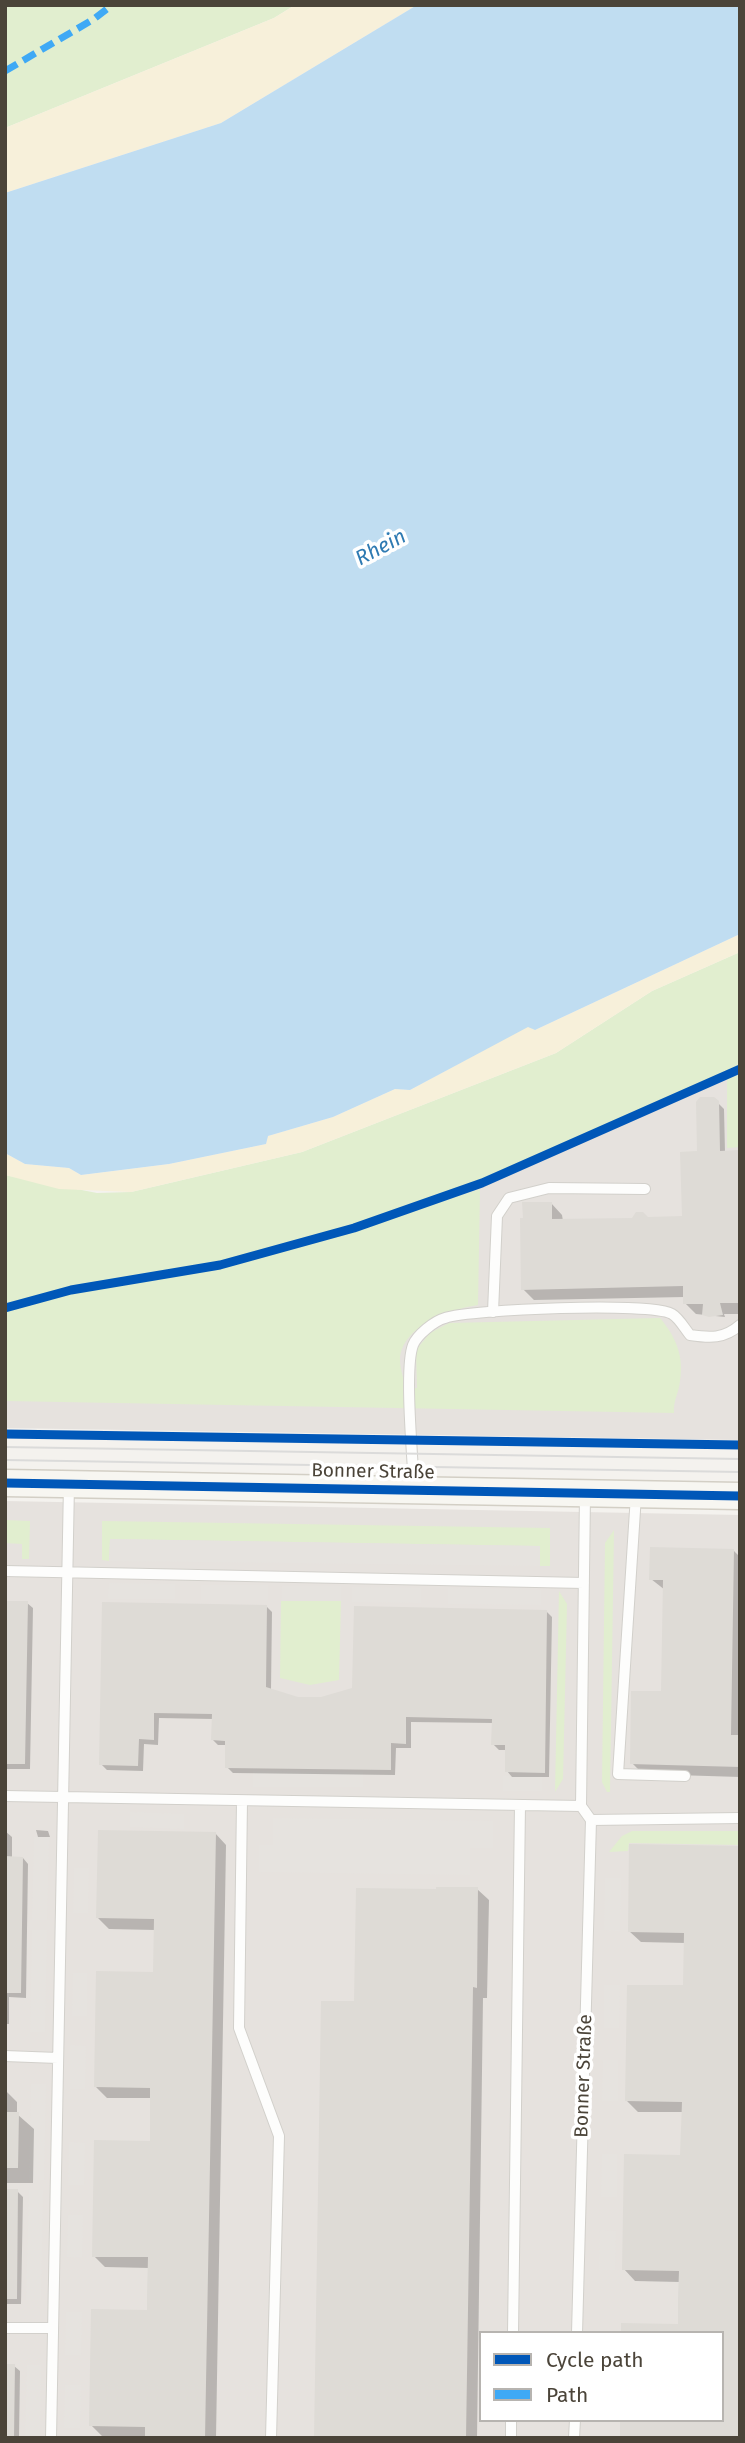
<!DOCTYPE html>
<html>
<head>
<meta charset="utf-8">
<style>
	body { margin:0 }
	#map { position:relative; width:745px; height:2443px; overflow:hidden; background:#f4f2ee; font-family:"Fira Sans",sans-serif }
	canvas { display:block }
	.frame { position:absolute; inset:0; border:7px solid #4b4439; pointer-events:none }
	.legend { position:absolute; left:479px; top:2331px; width:245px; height:91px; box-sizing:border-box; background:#fff; border:2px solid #b7b4b0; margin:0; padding:9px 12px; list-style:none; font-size:21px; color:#4b4439 }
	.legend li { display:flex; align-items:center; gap:14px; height:35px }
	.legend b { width:35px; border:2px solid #b7b4b0 }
</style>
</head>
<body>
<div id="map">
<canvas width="745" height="2443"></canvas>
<div class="frame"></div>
<ul class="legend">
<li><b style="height:9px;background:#0057b8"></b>Cycle path</li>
<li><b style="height:9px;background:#3fa9f5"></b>Path</li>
</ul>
</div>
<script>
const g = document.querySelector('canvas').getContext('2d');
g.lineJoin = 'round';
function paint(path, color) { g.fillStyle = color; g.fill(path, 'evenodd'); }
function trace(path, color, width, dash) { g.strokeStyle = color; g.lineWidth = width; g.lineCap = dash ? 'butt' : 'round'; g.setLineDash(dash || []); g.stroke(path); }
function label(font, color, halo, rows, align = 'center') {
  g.font = font + ' "Fira Sans",sans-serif'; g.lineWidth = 7; g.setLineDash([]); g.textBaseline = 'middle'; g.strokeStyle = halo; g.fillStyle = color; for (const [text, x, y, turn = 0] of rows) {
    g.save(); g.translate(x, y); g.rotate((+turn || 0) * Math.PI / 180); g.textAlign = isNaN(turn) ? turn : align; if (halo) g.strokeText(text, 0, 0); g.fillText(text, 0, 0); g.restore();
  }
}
const industrial = new Path2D(`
	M740,1072V1440L5,1428V1311L72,1292L224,1266L356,1229L477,1186Z
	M5,1501L740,1515V2438H5ZM481,2333H722V2420H481Z`);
const green = new Path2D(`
	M5,5H295L274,18L5,128Z
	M740,952V1067L482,1181L355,1226L225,1260L70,1288L5,1306V1175L97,1193L131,1192L302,1152L556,1053L652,991Z
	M740,1074V1147L727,1148V1079Z
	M480,1189L478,1305C451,1309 401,1326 400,1360C400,1369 404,1379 405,1388H417L416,1350L430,1333L449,1323L660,1318C676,1337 684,1356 680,1381C679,1393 673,1400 674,1413L5,1401V1312L71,1294L222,1267L314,1243Z
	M5,1520L30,1521L29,1559H22V1544L5,1543Z
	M102,1521L550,1528V1566H540L539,1546L110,1539L109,1561L102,1560Z
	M614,1530L610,1792H607L602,1782L605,1543Z
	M559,1591L567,1604L563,1779L555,1792Z
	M281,1601H341L339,1680L310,1685L280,1678Z
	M632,1831H740V1845L629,1843L628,1851L609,1852L622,1836Z`);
const sand = new Path2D(`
	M295,5H417L221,123L5,193V128L274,18Z
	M740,934V952L652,991L556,1053L302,1152L131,1192L59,1189L5,1175V1153L25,1164L69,1168L81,1175L169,1164L266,1144L268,1136L333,1117L395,1089L410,1090L528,1026L535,1030Z`);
const parking = new Path2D(`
	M110,1539L540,1546V1566L109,1561Z
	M109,1583L175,1584V1599H108Z
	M201,1585H268V1600H201Z
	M282,1586H341V1601H281Z
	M352,1587L421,1588V1603L352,1602Z
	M448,1588L541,1590V1605L448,1604Z
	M253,1771L363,1772V1787H253Z
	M503,1776H542V1791H503Z
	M130,1812L184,1814V1829L130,1827Z
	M273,1818L493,1821V1848H470V1875L259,1872V1845H273Z
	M34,1836L49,1837L47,1920H32Z
	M74,1868H89L88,1913H73Z
	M605,1878H621L620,1931L604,1930Z
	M32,1930H47L45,2032H30Z
	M73,1973H87V2016H72Z
	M604,1985H620L619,2028H604Z
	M70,2045L86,2046L85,2089H70Z
	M603,2060H618V2101H602Z
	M31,2084H46L44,2180H29Z
	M69,2142L85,2143L84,2185H68Z
	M602,2154H617V2197H601Z
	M29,2190H43L41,2300H26Z
	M68,2215H83L82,2258L67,2257Z
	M600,2230L616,2231L615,2270H599Z
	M66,2312H82L81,2355H65Z
	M27,2365H41L40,2438H25Z
	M65,2385H81L80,2428H64Z`);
const water = new Path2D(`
	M417,5H740V934L535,1030L528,1027L410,1090L395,1089L333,1117L268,1136L266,1144L169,1164L81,1175L69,1168L25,1164L5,1153V193L221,123Z`);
const shadow = new Path2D(`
	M714,1099L724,1109L725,1152L740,1154V1314H724L725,1317L696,1314L685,1303V1297L534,1300L523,1289L551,1203L562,1215L563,1221L683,1218Z
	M734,1551L740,1557V1777L643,1774L632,1763L663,1693L665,1590L651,1579Z
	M5,1602L27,1603L33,1608L30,1769H5Z
	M104,1604L267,1607L272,1612L271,1690L298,1699H321L354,1689L546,1611L552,1617L549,1777H512L507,1771V1750H499L493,1744V1723L411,1722V1748H396L395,1775L233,1773L227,1767V1745H218L213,1740V1719L159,1718L158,1745L144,1744L143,1771L107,1770L101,1764Z
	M36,1830L48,1831L50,1837H38Z
	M5,1831L12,1837V1858H23L28,1864L26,1998L9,1997V2024H5Z
	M215,1833L226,1845L216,2438L102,2436L91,2425L148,2312L149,2268L105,2267L94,2256L151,2143L152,2098H107L96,2087L155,1973V1930L109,1929L98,1918Z
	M740,1847L722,2420V2333L680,2326V2282L635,2281L624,2269L682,2157L683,2112H638L627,2101L685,1987L686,1943L641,1942L629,1931Z
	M477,1889L489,1900L487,1998H483L477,2438H316L356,2003Z
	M5,2090L17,2102V2114L34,2129L33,2183H5Z
	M5,2191H17L23,2197L21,2304H5Z
	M14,2366L20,2371L19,2438H5Z`);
const building = new Path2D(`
	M700,1097H714L719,1101L720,1151L738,1150L740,1303H720L723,1315L709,1317L702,1315L703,1304H683V1286L521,1290L520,1218H523L522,1202H552V1219L632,1218L636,1212H643L648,1217L682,1216L680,1152L697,1151L696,1102Z
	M650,1547L734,1549L731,1735H740V1767L630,1764L631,1691H661L663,1580H649Z
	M5,1601H28L25,1764H5Z
	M102,1602L267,1605L266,1687L298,1697H321L352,1688L354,1606L547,1610L545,1773L505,1772V1745H491L492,1719L406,1717V1744L391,1743V1770L225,1768V1741L211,1740L212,1714L154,1713V1740L139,1739L138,1766L99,1765Z
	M98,1830L216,1832L205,2438H145V2427L89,2426L91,2309L147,2310V2296L148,2257H92L94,2140L150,2141V2088L94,2087L96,1971L153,1972L154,1919L96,1918Z
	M629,1844L740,1846V2438H620V2420H722V2333H621V2323L678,2324V2298L679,2271L622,2270L624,2154L680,2155L682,2102L625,2101L627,1985H683L684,1933L628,1932Z
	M5,1856L23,1857L21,1993H5Z
	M436,1887H478L477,1988L473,1987L466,2438H314L321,2001H354L356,1888L436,1889Z
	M5,2112H19L18,2168H5Z
	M5,2189H18L17,2299H5Z
	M5,2364H15L14,2438H5Z`);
const lane = new Path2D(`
	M493,1312L497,1216L509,1198L549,1188L645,1189
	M414,1489C413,1459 404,1369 413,1345C417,1335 434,1321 445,1318C471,1309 651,1302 672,1314C679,1318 685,1329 690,1335C710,1338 724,1339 740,1325
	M636,1495L618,1774L685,1776
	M5,1571L584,1583
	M5,1796L581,1806
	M242,1801L239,2028L279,2136L271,2438
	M591,1820L740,1818
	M5,2056L58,2058
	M5,2328H53
	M513,2333L520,1805
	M577,2333L591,1820L581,1806L585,1495
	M51,2438L69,1484
	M511,2438V2420
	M574,2438L575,2420`);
const secondary = new Path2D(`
	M5,1483L740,1496`);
const tram = new Path2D(`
	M5,1447L740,1459
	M5,1460L740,1472`);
const quiet = new Path2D(`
	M5,71L94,19L112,5`);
const cycleway = new Path2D(`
	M5,1308L71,1290L220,1265L354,1228L482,1183L740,1069
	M5,1434L740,1445
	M5,1483L740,1496`);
const streetNames = [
	["Bonner Straße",373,1472,1],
	["Bonner Straße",584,2076,-88]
];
const waterNames = [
	["Rhein",381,548,-28]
];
paint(industrial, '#e6e2de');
paint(green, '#e1eecf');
paint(sand, '#f7f0da');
paint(parking, '#e6e3df');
paint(water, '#c0ddf1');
paint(shadow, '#0003');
paint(building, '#dedbd6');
trace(lane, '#d2d0cb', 12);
trace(secondary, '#d3cfc5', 29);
trace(lane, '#fdfdfc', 10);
trace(secondary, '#f7f6f1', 26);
trace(tram, '#dbdbda', 2);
trace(quiet, '#3fa9f5', 7, [14, 7]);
trace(cycleway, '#0057b8', 9);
label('19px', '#4b4439', '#fff', streetNames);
label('italic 21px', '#2e7ab2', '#fff', waterNames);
</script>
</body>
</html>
